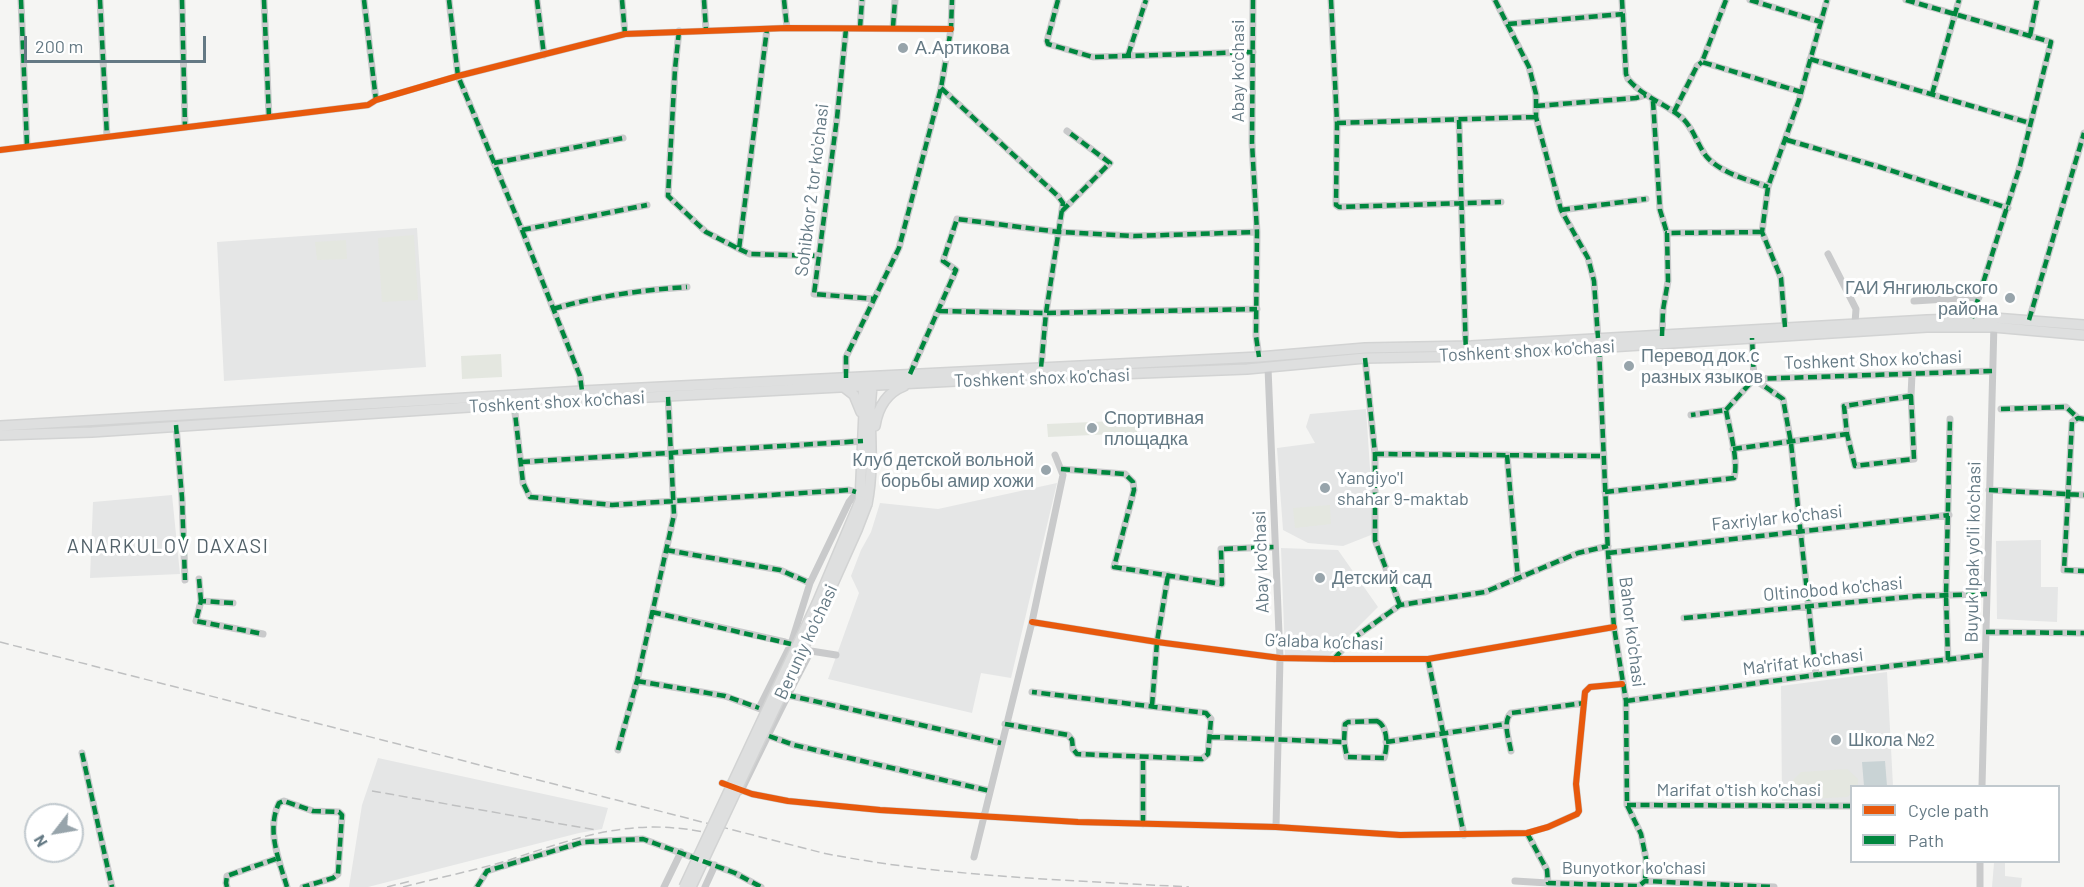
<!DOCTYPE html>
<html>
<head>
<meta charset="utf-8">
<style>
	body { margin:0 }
	#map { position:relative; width:2084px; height:887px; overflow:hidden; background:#f5f5f3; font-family:Barlow,sans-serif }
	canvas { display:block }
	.legend { position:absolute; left:1850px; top:785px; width:210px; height:78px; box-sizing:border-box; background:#fff; border:2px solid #c1c9ce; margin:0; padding:8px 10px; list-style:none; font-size:18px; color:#647984 }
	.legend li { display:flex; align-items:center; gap:12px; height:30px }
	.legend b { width:30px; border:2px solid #c1c9ce }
	.north { position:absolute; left:24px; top:803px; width:60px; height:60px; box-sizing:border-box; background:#fff; border:2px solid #c1c9ce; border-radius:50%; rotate:239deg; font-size:16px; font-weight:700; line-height:24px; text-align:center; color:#647984 }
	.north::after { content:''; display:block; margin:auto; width:21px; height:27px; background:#97a4ab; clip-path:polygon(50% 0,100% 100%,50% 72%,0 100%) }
	.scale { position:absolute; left:24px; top:36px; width:182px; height:27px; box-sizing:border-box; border:3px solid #647984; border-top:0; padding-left:8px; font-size:18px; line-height:21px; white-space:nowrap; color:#647984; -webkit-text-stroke:4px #fff; paint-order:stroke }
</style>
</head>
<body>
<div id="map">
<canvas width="2084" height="887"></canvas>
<ul class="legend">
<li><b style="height:8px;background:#e8590c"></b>Cycle path</li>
<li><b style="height:8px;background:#00873e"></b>Path</li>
</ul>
<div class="north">N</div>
<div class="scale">200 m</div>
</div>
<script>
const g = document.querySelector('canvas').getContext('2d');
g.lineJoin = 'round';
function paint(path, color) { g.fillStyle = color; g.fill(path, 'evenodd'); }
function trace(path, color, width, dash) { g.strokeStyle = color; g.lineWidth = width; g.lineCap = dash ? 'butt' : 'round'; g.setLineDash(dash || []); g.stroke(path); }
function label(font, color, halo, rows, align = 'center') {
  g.font = font + ' Barlow,sans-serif'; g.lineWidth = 6; g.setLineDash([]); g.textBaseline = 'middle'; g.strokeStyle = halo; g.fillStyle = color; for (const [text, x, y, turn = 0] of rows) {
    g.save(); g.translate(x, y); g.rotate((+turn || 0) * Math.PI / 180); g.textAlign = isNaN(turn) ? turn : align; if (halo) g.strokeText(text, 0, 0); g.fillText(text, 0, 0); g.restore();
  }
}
const built = new Path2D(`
	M417,228L426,367L224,381L217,242Z
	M1366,409L1374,528L1371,535L1343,546L1308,543L1283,530L1277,448L1315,443L1306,427L1310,414Z
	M1057,483L1011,678L981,673L972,713L828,679L859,593L851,576L861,550L871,532L880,503L938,509Z
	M172,495L180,574L90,578L93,502Z
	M2041,540V587H2058L2057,622L1997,619L1996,541Z
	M1281,548L1338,550L1378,607L1328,657L1285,655Z
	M1887,672L1893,786H1852L1851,804L1782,801L1781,686Z
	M378,758L608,808L602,829L579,833L368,887H349L362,805Z
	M2005,862V876L2022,878L2021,887H1992L1994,863Z`);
const green = new Path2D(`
	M414,235L418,300L382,302L378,238Z
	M346,240L347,259L317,260L315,242Z
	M501,354L502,377L462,379L461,356Z
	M1137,420V433L1048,437L1047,424Z
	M1330,505L1331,524L1295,528L1293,508Z
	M1847,769L1858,779V786H1852L1851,794L1847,797L1804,799L1793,789V780L1801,772Z`);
const water = new Path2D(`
	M1885,761L1887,786H1864L1862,762Z`);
const minor = new Path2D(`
	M21,0L27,146
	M100,0L107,137
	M182,0L185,127
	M264,0L269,117
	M364,0L376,100
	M449,0L458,76L522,230L580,376L582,391
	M537,0L544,55
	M622,0L625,34
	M704,0L706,30
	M784,0L787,28
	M1058,0L1047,41L1048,44L1093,57L1253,52
	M1253,0L1252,143L1257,232L1256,336L1259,357
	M1331,0L1337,123L1336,205L1339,207L1501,202
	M1495,0L1529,67L1536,94V117L1561,210L1588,258L1594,281L1598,338
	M1622,0L1626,74L1628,79C1643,97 1664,103 1681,117C1693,127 1697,144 1706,156C1720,173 1749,180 1768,187
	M1726,0L1702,62L1801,92
	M1750,0L1821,22
	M1906,0L2051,42L2020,166L1972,318
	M1508,24L1623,14
	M893,27L895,0
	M860,28L862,0
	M846,29L837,118L814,294L874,299
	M679,31L675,69L668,196L706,232L739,249L767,29
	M2030,36L2037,0
	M1128,55L1146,0
	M1810,59L2030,123
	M941,88L1058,196L1063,203L1046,313L1041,368
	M1932,94L1959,0
	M1653,101L1660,210L1667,233
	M1536,106L1636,98L1646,95
	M1674,112L1697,66L1702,62
	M1459,120L1466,356
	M1337,123L1536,117
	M1787,140L1880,167L2008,208
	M0,150L368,105L376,100L458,76L625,34L787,28L951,29
	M494,163L623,138
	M1561,210L1646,199
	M1062,211L1110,163L1067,131
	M522,230L647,205
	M739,249L750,254L819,256
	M1828,254L1856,309L1855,323
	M1914,301L1979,297
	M553,309C597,296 642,290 687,287
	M939,311L1046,313L1257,309
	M2029,320L2084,133
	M1785,327L1781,278L1762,232L1768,187L1799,100L1827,0
	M1662,336L1663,310L1668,281L1667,233L1762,232
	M1599,348L1608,553L1614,627L1626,701L1627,805L1641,834L1646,859L1645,881
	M1365,358L1375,454V540L1400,605
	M1268,368L1280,658L1276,827
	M910,374L956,270L943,261L957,219L1059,232L1134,236L1257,232
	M846,378V357L899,248L941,88L951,29L952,0
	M1754,379L1783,399L1791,443L1816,675
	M1755,379L1992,371
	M1911,396L1914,459L1855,466L1847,434L1844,406Z
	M1911,396L1912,374
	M514,404L523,483L530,497L612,505L849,490L856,492
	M2001,409L2066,407L2078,418
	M1726,410L1754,379L1752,338
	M2084,419L2078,418L2072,422L2064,570L2084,571
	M176,425L182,498L185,580
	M1733,449L1847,434
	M1375,454L1603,456
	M1507,455L1518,579
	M521,462L866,441
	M1061,469L1125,474L1133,482L1134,490L1114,567L1222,584L1221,549L1275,547
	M1989,490L2084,495
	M1605,492L1734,478C1739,461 1729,427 1726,410L1691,415
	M666,550L780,570L810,583
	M1608,553L1949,515
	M199,579L201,601
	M233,603L201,601L196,621L263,634
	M652,612L785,642L811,651L836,655
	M1684,618L1918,596L1987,594
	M1032,622L1157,642L1280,658L1334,659H1428L1614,627
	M1986,632L2084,633
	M1334,659L1351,640L1400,605L1485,592L1578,553L1608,546
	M1428,659L1464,835
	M1948,660L1946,595L1950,419
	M637,681L725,696L763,710
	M787,695L1001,743
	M1626,701L1816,675L1985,655
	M1152,706L1157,642L1168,575
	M759,708L791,644L810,583L849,502L858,491
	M1377,721C1388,726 1388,747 1384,758L1347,757L1344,742L1345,724L1348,722Z
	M1005,724L1068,735L1072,740L1073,749L1077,754L1202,759L1208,754L1211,719L1206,713L1032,692
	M769,736L794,745L990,791
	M1211,737L1344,742
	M1386,742L1506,724
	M618,750L637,681L674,515L668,396
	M1511,751C1509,739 1502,722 1511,713L1584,703
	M82,753L112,887
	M722,783L752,794L788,801L880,810L1078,822L1276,827L1400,835L1527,833L1548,827L1577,814L1579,811L1576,784L1585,692L1590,687L1622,684
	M1982,786L1994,323
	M741,791C764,744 786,697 811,651
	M1627,805L1852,806
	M1143,824V757
	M1527,833L1547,870L1548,883L1639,886L1645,881L1774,887
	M974,857L1032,622L1063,475L1055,455
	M1515,881L1548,883
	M227,887L226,883L227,876L278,858
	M287,887C279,860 266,830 279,803L284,801L313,811L339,812L342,815L338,874L333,878L303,887
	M477,887L487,871L583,842L643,839L735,873L761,887
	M664,887L681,852
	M705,887L715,865
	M1980,887V862`);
const major = new Path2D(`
	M845,388L854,395L861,412
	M0,426L582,391L1259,357L1365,348L1471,346L1927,320L1994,318L2084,325
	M875,426C878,407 886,393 904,386
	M0,435L92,432L514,404L1013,378L1247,369L1365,358L1466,356L1927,327H1993L2084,335
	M860,501L864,411L863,381
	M867,504C873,474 871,444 870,414C870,403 872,392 872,381`);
const rail = new Path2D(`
	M0,642L823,853C943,877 1067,880 1189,887
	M372,791L596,830
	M387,887L411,881
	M403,887C437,878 472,871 506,861C582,836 635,815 717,835`);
const majorBridge = new Path2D(`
	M684,887L817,603L860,501
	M691,887L823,606L857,530L867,504`);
const quiet = new Path2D(`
	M21,0L27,146
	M100,0L107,137
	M182,0L185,127
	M264,0L269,117
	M364,0L376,100
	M449,0L458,76L522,230L580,376L582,391
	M537,0L544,55
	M622,0L625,34
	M704,0L706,30
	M784,0L787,28
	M1058,0L1047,41L1048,44L1093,57L1253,52
	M1253,0L1252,143L1257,232L1256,336L1259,357
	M1331,0L1337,123L1336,205L1339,207L1501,202
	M1495,0L1529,67L1536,94V117L1561,210L1588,258L1594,281L1598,338
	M1622,0L1626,74L1628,79C1643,97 1664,103 1681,117C1693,127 1697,144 1706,156C1720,173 1749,180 1768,187
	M1726,0L1702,62L1801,92
	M1750,0L1821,22
	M1906,0L2051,42L2020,166L1972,318
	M1508,24L1623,14
	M893,27L895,0
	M860,28L862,0
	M846,29L837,118L814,294L874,299
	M679,31L675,69L668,196L706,232L739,249L767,29
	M2030,36L2037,0
	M1128,55L1146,0
	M1810,59L2030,123
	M941,88L1058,196L1063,203L1046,313L1041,368
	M1932,94L1959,0
	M1653,101L1660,210L1667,233
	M1536,106L1636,98L1646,95
	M1674,112L1697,66L1702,62
	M1459,120L1466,356
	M1337,123L1536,117
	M1787,140L1880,167L2008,208
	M494,163L623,138
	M1561,210L1646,199
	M1062,211L1110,163L1067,131
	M522,230L647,205
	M739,249L750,254L819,256
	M553,309C597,296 642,290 687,287
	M939,311L1046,313L1257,309
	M2029,320L2084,133
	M1785,327L1781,278L1762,232L1768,187L1799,100L1827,0
	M1662,336L1663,310L1668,281L1667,233L1762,232
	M1599,348L1608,553L1614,627L1626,701L1627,805L1641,834L1646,859L1645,881
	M1365,358L1375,454V540L1400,605
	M910,374L956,270L943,261L957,219L1059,232L1134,236L1257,232
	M846,378V357L899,248L941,88L951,29L952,0
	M1754,379L1783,399L1791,443L1816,675
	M1754,379L1992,371
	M1911,396L1914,459L1855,466L1847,434L1844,406Z
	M514,404L523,483L530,497L612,505L849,490L856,492
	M2001,409L2066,407L2078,418
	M1726,410L1754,379L1752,338
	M2084,419L2078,418L2072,422L2064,570L2084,571
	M176,425L182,498L185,580
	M1733,449L1847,434
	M1375,454L1603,456
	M1507,455L1518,579
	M521,462L863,441
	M1061,469L1125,474L1133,482L1134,490L1114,567L1222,584L1221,549L1275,547
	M1989,490L2084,495
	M1605,492L1734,478C1739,461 1729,427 1726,410L1691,415
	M666,550L780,570L810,583
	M1608,553L1949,515
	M199,579L201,601
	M233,603L201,601L196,621L263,634
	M652,612L791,644
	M1684,618L1918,596L1987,594
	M1986,632L2084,633
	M1334,659L1351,640L1400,605L1485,592L1578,553L1608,546
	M1428,659L1464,835
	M1948,660L1946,595L1950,419
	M637,681L725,696L759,708
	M787,695L1001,743
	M1626,701L1816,675L1985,655
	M1152,706L1157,642L1168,575
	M1377,721C1388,726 1388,747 1384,758L1347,757L1344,742L1345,724L1348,722Z
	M1005,724L1068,735L1072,740L1073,749L1077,754L1202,759L1208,754L1211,719L1206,713L1032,692
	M769,736L794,745L990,791
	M1211,737L1344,742
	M1386,742L1506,724
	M618,750L637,681L674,515L668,396
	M1511,751C1509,739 1502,722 1511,713L1584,703
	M82,753L112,887
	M1627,805L1852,806
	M1143,824V757
	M1527,833L1547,870L1548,883L1639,886L1645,881L1774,887
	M227,887L226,883L227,876L278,858
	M287,887C279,860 266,830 279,803L284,801L313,811L339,812L342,815L338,874L333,878L303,887
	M477,887L487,871L583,842L643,839L735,873L761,887`);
const cycleway = new Path2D(`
	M0,150L368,105L376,100L458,76L625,34L787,28L951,29
	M1032,622L1157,642L1280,658L1334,659H1428L1614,627
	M722,783L752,794L788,801L880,810L1078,822L1276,827L1400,835L1527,833L1548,827L1577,814L1579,811L1576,784L1585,692L1590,687L1622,684`);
const markers = [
	[903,48,6,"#97a4ab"],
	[2010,298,6,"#97a4ab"],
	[1629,366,6,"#97a4ab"],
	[1092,428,6,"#97a4ab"],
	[1046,470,6,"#97a4ab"],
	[1325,488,6,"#97a4ab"],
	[1320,578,6,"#97a4ab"],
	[1836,740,6,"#97a4ab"]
];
const poiNames = [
	["А.Артикова",915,48],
	["ГАИ Янгиюльского",1998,288,"right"],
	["района",1998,309,"right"],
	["Перевод док.с",1641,356],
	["разных языков",1641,377],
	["Спортивная",1104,418],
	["площадка",1104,439],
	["Клуб детской вольной",1034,460,"right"],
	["борьбы амир хожи",1034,481,"right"],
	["Yangiyo'l",1337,478],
	["shahar 9-maktab",1337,499],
	["Детский сад",1332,578],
	["Школа №2",1848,740]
];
const streetNames = [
	["Abay ko'chasi",1238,71,-90],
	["Sohibkor 2 tor ko'chasi",812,190,-83],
	["Toshkent shox ko'chasi",1527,351,-3],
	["Toshkent Shox ko'chasi",1873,360,-2],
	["Toshkent shox ko'chasi",1042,378,-2],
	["Toshkent shox ko'chasi",557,402,-3],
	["Faxriylar ko'chasi",1777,518,-6],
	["Buyuk Ipak yo'li ko'chasi",1973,552,-89],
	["Abay ko'chasi",1261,562,-92],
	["Oltinobod ko'chasi",1833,589,-5],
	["Bahor ko'chasi",1632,632,83],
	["Beruniy ko'chasi",806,642,-65],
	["G’alaba ko’chasi",1324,642,2],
	["Ma'rifat ko'chasi",1803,662,-7],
	["Marifat o'tish ko'chasi",1739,790],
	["Bunyotkor ko'chasi",1634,868]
];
const neighbourhoodNames = [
	["ANARKULOV DAXASI",168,546]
];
paint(built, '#e5e6e6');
paint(green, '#e4e7e0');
paint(water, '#c9d3d5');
trace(major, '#d2d3d3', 12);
trace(minor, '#c9cacb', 7);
trace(major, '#dedfdf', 9);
trace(rail, '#bfc0c1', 1.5, [9, 4.5]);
trace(majorBridge, '#d2d3d3', 12, []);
trace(majorBridge, '#dedfdf', 9);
trace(quiet, '#00873e', 4.5, [9, 4.5]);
trace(cycleway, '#e8590c', 6);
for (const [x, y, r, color] of markers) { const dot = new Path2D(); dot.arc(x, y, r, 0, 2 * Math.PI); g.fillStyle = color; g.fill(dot); trace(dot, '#fff', 2); }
label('18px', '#647984', '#fff', poiNames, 'left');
label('18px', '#647984', '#fff', streetNames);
g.letterSpacing = '1.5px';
label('20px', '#526169', '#fff', neighbourhoodNames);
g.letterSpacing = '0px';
</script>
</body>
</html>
